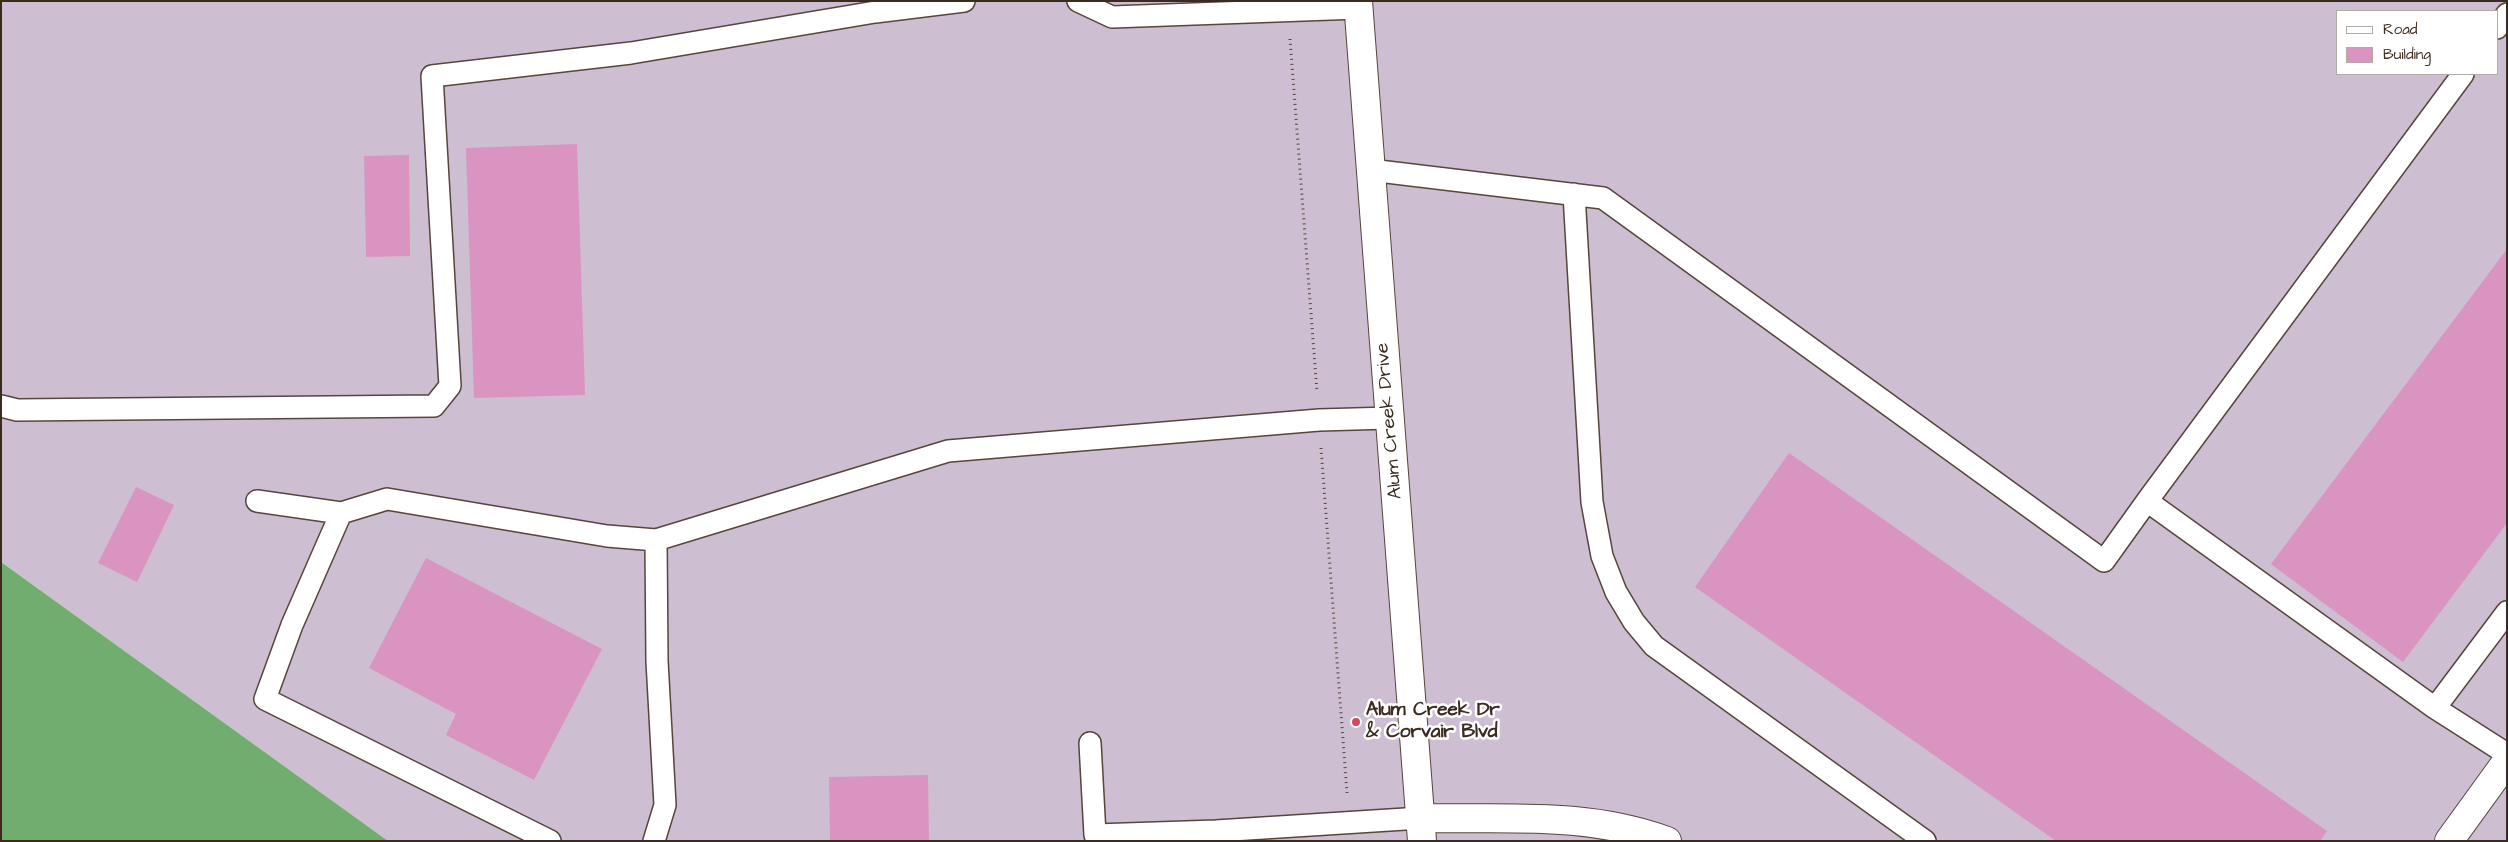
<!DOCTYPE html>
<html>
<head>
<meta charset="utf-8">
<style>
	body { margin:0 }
	#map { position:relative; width:2508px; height:842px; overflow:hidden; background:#f8e7d3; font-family:"Architects Daughter",sans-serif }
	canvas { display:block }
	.frame { position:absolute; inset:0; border:2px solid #3b2a1e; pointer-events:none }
	.legend { position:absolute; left:2336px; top:10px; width:162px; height:65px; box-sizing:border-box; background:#fff; border:1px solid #b1aaa5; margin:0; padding:6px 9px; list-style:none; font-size:15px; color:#3b2a1e }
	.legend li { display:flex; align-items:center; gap:10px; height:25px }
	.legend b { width:25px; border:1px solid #b1aaa5 }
</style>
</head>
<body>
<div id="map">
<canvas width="2508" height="842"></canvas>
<div class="frame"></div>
<ul class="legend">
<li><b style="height:6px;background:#fff"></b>Road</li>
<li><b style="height:14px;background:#da94c2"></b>Building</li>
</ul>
</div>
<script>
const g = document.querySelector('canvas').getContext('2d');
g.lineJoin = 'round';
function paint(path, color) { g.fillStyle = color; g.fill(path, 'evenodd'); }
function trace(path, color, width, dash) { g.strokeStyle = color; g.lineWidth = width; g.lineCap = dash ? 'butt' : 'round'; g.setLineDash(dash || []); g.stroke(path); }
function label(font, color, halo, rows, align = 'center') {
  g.font = font + ' "Architects Daughter",sans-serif'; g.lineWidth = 5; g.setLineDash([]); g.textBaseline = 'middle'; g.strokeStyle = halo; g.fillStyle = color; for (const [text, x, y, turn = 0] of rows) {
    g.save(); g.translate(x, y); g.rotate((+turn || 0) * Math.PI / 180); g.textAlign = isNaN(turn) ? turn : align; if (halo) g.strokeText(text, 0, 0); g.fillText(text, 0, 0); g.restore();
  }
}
const industrial = new Path2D(`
	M1,1H2507V841H388L1,562ZM2337,11H2497V74H2337Z`);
const forest = new Path2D(`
	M1,562L388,841H1Z`);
const building = new Path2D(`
	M577,144L585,395L474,398L466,148Z
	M409,155L410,256L366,257L364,156Z
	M2507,249V523L2403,662L2271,564Z
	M1789,453L2327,831L2320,841H2056L1695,587Z
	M136,487L174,505L137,582L98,563Z
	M426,558L602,649L534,780L446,735L456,714L369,668Z
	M928,775L929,841H830L829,777Z`);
const path = new Path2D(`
	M1290,39L1317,392
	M1321,448L1347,793`);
const lane = new Path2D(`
	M1078,1L1112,17L1358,8
	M2497,28L2507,14
	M1370,170L1603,198L2104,561L2147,501
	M1574,194L1592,502L1602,556L1616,592L1634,622L1654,646L1925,841
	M1,406L17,410L434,406L450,386L432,76L631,53L875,12L964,1
	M257,501L341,513L387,499L607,536L656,540L948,451L1319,420L1390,418
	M341,513L292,625L265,699L550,841
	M2507,612L2435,708L2507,754
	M2435,708L2147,501L2463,74
	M1090,743L1095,835L1216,831L1421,818
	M654,841L665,805L657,661L656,540`);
const street = new Path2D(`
	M1421,818C1506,820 1585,811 1667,841
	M2449,841L2507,761`);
const primary = new Path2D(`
	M1358,1L1422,841`);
const markers = [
	[1356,722,5,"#d1495b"]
];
const streetNames = [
	["Alum Creek Drive",1390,421,-95]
];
const poiNames = [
	["Alum Creek Dr",1366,711],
	["& Corvair Blvd",1366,733]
];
paint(industrial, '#cebed2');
paint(forest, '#70ad6e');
paint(building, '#da94c2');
trace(lane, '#574639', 24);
trace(street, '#574639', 30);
trace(primary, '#574639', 30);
trace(path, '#574639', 3, [1, 4]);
trace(lane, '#fff', 21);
trace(street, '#fff', 28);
trace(primary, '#fff', 28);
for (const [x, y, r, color] of markers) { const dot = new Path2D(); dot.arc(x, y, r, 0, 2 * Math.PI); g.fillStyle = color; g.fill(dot); trace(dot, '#fff', 2); }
label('19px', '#3b2a1e', '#fff', streetNames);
label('bold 19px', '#3b2a1e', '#fff', poiNames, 'left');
</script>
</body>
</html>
